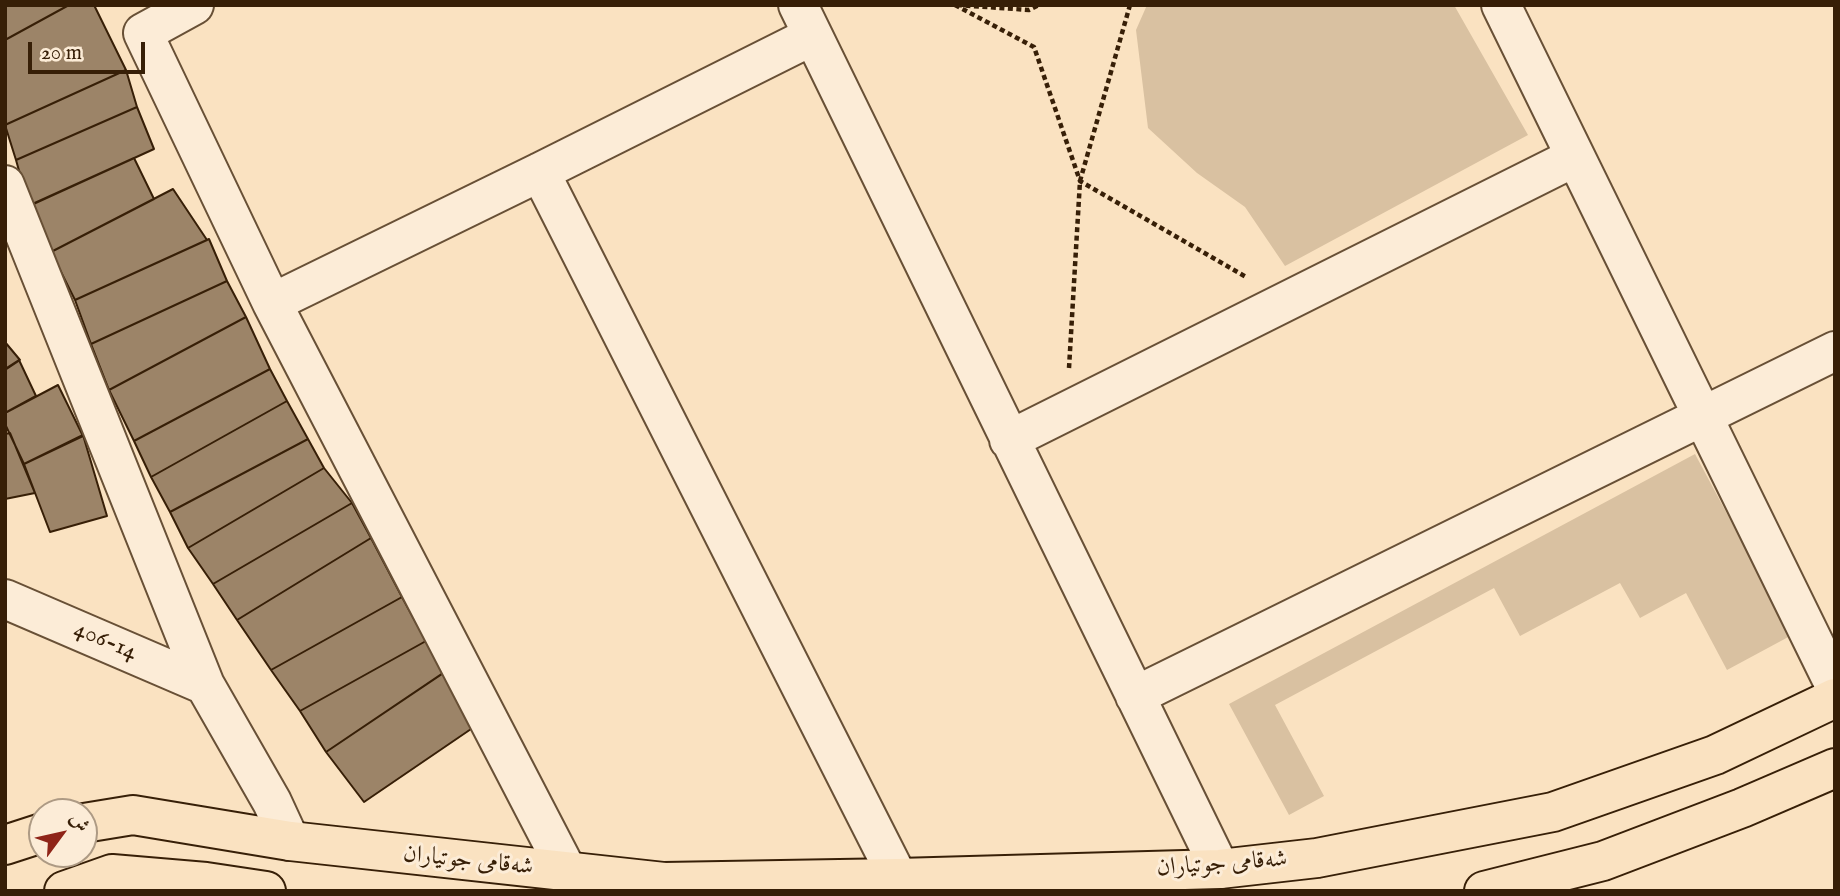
<!DOCTYPE html>
<html>
<head>
<meta charset="utf-8">
<style>
	body { margin:0 }
	#map { position:relative; width:1840px; height:896px; overflow:hidden; background:#fae2c1; font-family:"IM FELL English",Amiri,serif }
	canvas { display:block }
	.frame { position:absolute; inset:0; border:7px solid #371f07; pointer-events:none }
	.north { position:absolute; left:28px; top:798px; width:70px; height:70px; box-sizing:border-box; background:#fcecd7; border:2px solid #ad9a84; border-radius:50%; rotate:57deg; font-size:19px; font-weight:700; line-height:28px; text-align:center; color:#371f07 }
	.north::after { content:''; display:block; margin:auto; width:24px; height:32px; background:#8f2418; clip-path:polygon(50% 0,100% 100%,50% 72%,0 100%) }
	.scale { position:absolute; left:28px; top:42px; width:117px; height:32px; box-sizing:border-box; border:4px solid #371f07; border-top:0; padding-left:9px; font-size:21px; line-height:24px; white-space:nowrap; color:#371f07; -webkit-text-stroke:5px #fcecd7; paint-order:stroke }
</style>
</head>
<body>
<div id="map">
<canvas width="1840" height="896"></canvas>
<div class="frame"></div>
<div class="north">ش</div>
<div class="scale">20 m</div>
</div>
<script>
const g = document.querySelector('canvas').getContext('2d');
g.lineJoin = 'round';
function paint(path, color) { g.fillStyle = color; g.fill(path, 'evenodd'); }
function trace(path, color, width, dash) { g.strokeStyle = color; g.lineWidth = width; g.lineCap = dash ? 'butt' : 'round'; g.setLineDash(dash || []); g.stroke(path); }
function label(font, color, halo, rows, align = 'center') {
  g.font = font + ' "IM FELL English",Amiri,serif'; g.lineWidth = 6; g.setLineDash([]); g.textBaseline = 'middle'; g.strokeStyle = halo; g.fillStyle = color; for (const [text, x, y, turn = 0] of rows) {
    g.save(); g.translate(x, y); g.rotate((+turn || 0) * Math.PI / 180); g.textAlign = isNaN(turn) ? turn : align; if (halo) g.strokeText(text, 0, 0); g.fillText(text, 0, 0); g.restore();
  }
}
const green = new Path2D(`
	M1147,5H1454L1528,135L1285,266L1245,207L1197,173L1148,128L1136,30Z
	M1695,454L1792,635L1727,670L1686,593L1640,618L1620,583L1520,636L1494,588L1275,705L1324,796L1289,815L1229,704Z`);
const building = new Path2D(`
	M5,5H69L5,40Z
	M69,5H94L126,70L5,125V40Z
	M126,70L137,107L16,160L5,125Z
	M137,107L154,149L29,206L16,160Z
	M134,158L154,199L51,252L28,206Z
	M173,189L207,240L75,300L51,252Z
	M209,239L227,281L91,344L75,300Z
	M227,281L246,317L109,390L91,344Z
	M246,317L270,369L134,441L109,390Z
	M5,342L20,360L5,370Z
	M19,360L36,396L5,413V369Z
	M270,369L287,401L151,477L134,441Z
	M58,385L83,436L24,464L5,424V413Z
	M287,401L308,439L170,512L151,477Z
	M10,433L35,493L5,499V434Z
	M83,435L107,516L50,532L24,464Z
	M308,439L324,468L188,548L170,512Z
	M324,468L352,503L213,584L188,548Z
	M352,503L371,538L237,620L213,584Z
	M371,538L402,597L271,670L237,620Z
	M402,597L426,641L300,711L271,670Z
	M426,641L443,673L326,752L300,711Z
	M445,672L474,727L364,802L326,752Z`);
const path = new Path2D(`
	M955,5L1034,47L1080,181L1246,277
	M957,5L1029,10L1039,5
	M1069,368L1080,181L1130,5`);
const minor = new Path2D(`
	M194,5L143,33L272,303L568,873
	M798,5L1220,869
	M1501,5L1835,686
	M540,172L898,878
	M5,185L205,685L272,802L290,841
	M272,303L540,172L812,36
	M1009,440L1575,157
	M5,599L205,685
	M1135,696L1835,351`);
const major = new Path2D(`
	M84,823L133,815L290,841L664,882L898,878L1220,869L1317,858L1553,812L1715,755L1835,698
	M5,845L42,833
	M64,891L112,874L206,882L266,891
	M1484,891L1603,861L1742,808L1835,768`);
const streetNames = [
	["406-14",105,642,23],
	["شەقامی جوتیاران",468,862,6],
	["شەقامی جوتیاران",1222,865,-4]
];
paint(green, '#d9c1a1');
paint(building, '#9c8468');
trace(building, '#371f07', 2);
trace(minor, '#685036', 42);
trace(major, '#371f07', 42);
trace(path, '#371f07', 4.5, [5, 3.5]);
trace(minor, '#fcecd7', 38);
trace(major, '#fae2c1', 38);
label('24px', '#371f07', '#fcecd7', streetNames);
</script>
</body>
</html>
